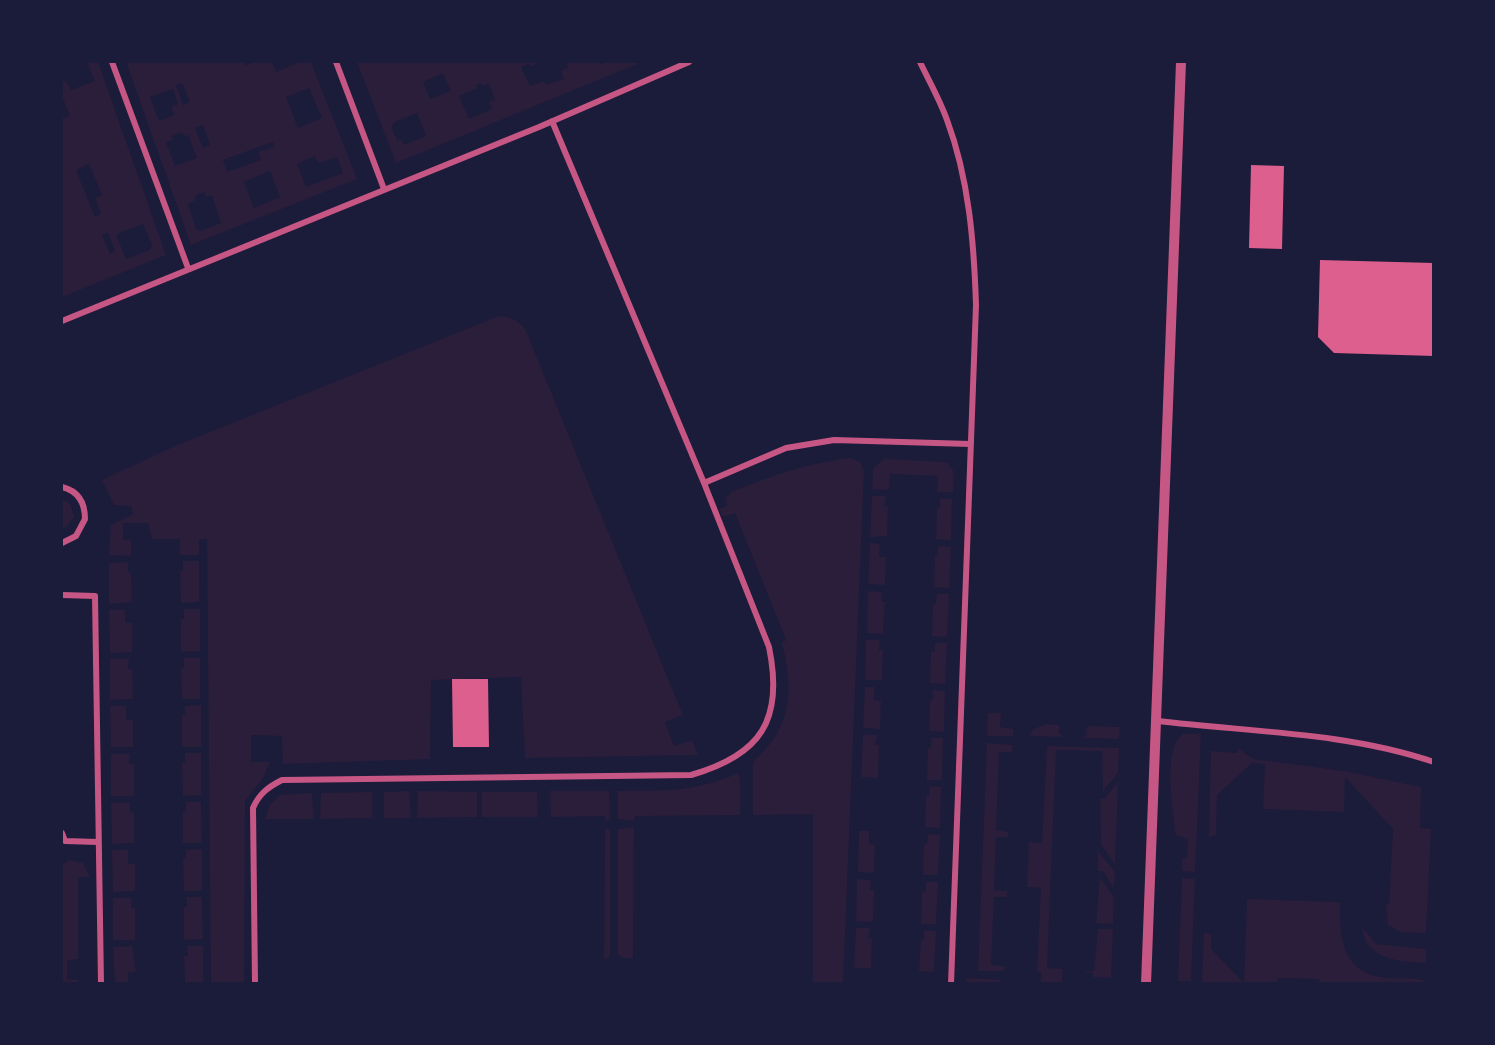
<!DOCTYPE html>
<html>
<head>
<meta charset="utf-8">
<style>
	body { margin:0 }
	#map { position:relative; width:1495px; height:1045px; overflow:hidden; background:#1b1b3a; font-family:Roboto,sans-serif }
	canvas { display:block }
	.frame { position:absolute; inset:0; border:63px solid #1b1b3a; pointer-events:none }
</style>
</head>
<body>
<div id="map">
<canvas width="1495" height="1045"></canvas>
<div class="frame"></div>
</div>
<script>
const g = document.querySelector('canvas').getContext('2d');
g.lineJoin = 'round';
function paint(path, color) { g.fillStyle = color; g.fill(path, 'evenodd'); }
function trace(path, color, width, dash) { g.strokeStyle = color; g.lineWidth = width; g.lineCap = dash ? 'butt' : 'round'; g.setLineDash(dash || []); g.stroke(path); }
const green = new Path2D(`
	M87,62H98L166,255L62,297V114L64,118L70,116L62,96V82L66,81L71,90L95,81ZM89,164L102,195L95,198L101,214L95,217L76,170ZM143,224L152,245L150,250L126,259L117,237L119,233ZM108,233L115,251L110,254L102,235Z
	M126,62H243L245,65L255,62H272L276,72L300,62H311L357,179L191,245ZM182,83L190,102L183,105L176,85ZM309,88L322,118L298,128L286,97ZM173,89L178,104L171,107L174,115L159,121L150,97ZM203,125L210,145L203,148L195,128ZM182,132L184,136L188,135L197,158L175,166L166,142L173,140L172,136ZM273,142L274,147L258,152L261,160L227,172L223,160ZM315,156L318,163L337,157L343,173L306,187L297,164ZM270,171L280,197L254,208L244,182ZM204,192L206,197L212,195L221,223L200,231L196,229L188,204L196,200L195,196Z
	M357,62H540L531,66L529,64L521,67L530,86L544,81L546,85L564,79L561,71L568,68L566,62H600L601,64L608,62H642L396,163ZM443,73L451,91L430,99L423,82ZM481,83L482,86L489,84L495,99L489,102L492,109L469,119L459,96L477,88L476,85ZM417,113L426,136L404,145L401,139L397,140L391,127L395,122Z
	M499,316C512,317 519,320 526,331L683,715L665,722L674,746L692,740L698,755L525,758L521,677L431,680L430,759L283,764L282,736L251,735V762H270L263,778L245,801L244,983H211L207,539H199V555H180V539H152L148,523H123V540H131V556L109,555L111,525L133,514L131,506L114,505L102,480L175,446Z
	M850,458L860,462L864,470L843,983H813V814L753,815V762C792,727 794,691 782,643L786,640L735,513L723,517L719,509L727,506L726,498L731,492C770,476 808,463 850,458Z
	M884,459L947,462L954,472L953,492H937L938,476L890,474L889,490L872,489L873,469Z
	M872,496H886L884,506H888L887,536L870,537Z
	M940,498L952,499L951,540L936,539L937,508H940Z
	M62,499L70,504L74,516L68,526L62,529Z
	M870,543L880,544L879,557H886L885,585L868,584Z
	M938,546L951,547L949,588L934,587L935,556H938Z
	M183,561H199V602L181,603L180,571H183Z
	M128,562V572L131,573L132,602L109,604V563Z
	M868,591L882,592L881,601L885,602L883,634L867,633Z
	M937,594H949L947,637L932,636L933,604H936Z
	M184,609H200V651L181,652V619H184Z
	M109,610H125V623H132V652L110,653Z
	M866,640H880L879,650H883L882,680H865Z
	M935,643H947L945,684L930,683L931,652H935Z
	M184,658H200V699H182L181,668H184Z
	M110,659H129L128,668L132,669L133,699L110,700Z
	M865,687H874V700L881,701L880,729L863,728Z
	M933,690L945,691L944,732L929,731L930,700H933Z
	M201,705V747H182V715H185V706Z
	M110,706H126V720H133V747H111Z
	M988,713H1001L1000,727L1013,729V736H987Z
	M1047,724L1059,725V734H1062V737L1030,736L1033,729Z
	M1087,726L1120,727L1119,739L1083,738L1086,735Z
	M1183,734H1201L1195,872L1182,871V859L1187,858L1188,839L1176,835C1173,812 1162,748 1183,734Z
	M863,735H877L875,745H879L878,778L861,777Z
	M931,738H943L942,780H927L928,748H931Z
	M987,743L1013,745L1012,752H999L996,830L1009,832L1008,837H996L994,890L1007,891V897H994L991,965L1004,966V971H978Z
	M1047,746L1119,748L1118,773L1103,791L1102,751L1056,750L1047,968L1063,969L1062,983H1041V973L1037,971L1041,888L1027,887L1029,842L1042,843Z
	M1238,748L1253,759L1344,771L1421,787L1420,828L1431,829L1426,933L1401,932L1388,925L1386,905L1389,904L1393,829L1345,777L1344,812L1263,809L1265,764L1252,763L1217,795L1216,835L1209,837L1211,751L1237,753Z
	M185,753H201V795L183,796L182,763H185Z
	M111,754H130L129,764H134V796H111Z
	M738,773L740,779V815L635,816L634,821L618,819V791C667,790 692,793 738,773Z
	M1118,782L1115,864L1101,845L1100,799L1105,798Z
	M930,786L941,787L940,828L925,827L926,796H929Z
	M409,791L411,818H384V792Z
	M418,791L477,792V817L417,818Z
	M550,791H609L610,819L605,821V816L551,817Z
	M372,792V818L320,819L321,793Z
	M482,792H537L538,817H482Z
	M312,793L314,819H265L269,806L280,795Z
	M186,802H201L202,843H183V812H186Z
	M111,803H130V812L134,813V843L112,844Z
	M634,827L633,958H622L618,954V829Z
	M605,828L610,830V956L604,960Z
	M859,831H869V844L875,845L874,873L858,872Z
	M928,834L940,835L938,875H923L924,844H927Z
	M202,849V891H184L183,859H186V850Z
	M112,850H128V864H135V891L113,892Z
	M1098,851L1115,872L1114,889L1103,871H1098Z
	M69,860L83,863L90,877H78V959L67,960V979L78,980V983H62V865Z
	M1100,877L1114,898L1113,924L1096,923Z
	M1182,878L1195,879L1191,981H1178Z
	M857,879L871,880L870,890H874L873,922L856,921Z
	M926,882H938L936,924H921L922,892L926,891Z
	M187,897H202L203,939L184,940V907H187Z
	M113,898H131V908H135V940H113Z
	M1247,899L1340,902C1339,940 1343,975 1389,978C1400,979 1417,977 1425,981L1419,984H1320L1319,979L1278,978L1277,983H1202L1204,933L1211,934V949L1244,983Z
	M1362,927L1376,944L1426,949V963C1399,961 1366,961 1362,927Z
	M856,928H870L868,938H872L871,968H854Z
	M1098,929H1113L1111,978L1093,977V973L1080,972L1094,971Z
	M924,930L936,931L934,972L919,971L921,940H924Z
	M132,946L136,972H128V983H115L113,947Z
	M187,946H203V983H185L184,956H188Z
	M965,978L1002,980L998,983L969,984Z`);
const building = new Path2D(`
	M1251,165L1284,166L1282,249L1249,248Z
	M1320,260L1434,263V356L1334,353L1318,337Z
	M452,679H488L489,747H453Z`);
const minor = new Path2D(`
	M112,62L188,268
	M336,62L384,189
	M920,62C929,81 940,100 947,120C969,179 974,243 976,305L951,984
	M62,321L539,127L689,62
	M704,483L786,448L834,440L970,444
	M62,487C78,491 85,503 85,519L76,536L62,543
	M62,595L95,596L101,984
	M1158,721C1249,732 1346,732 1434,762
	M62,833L65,841L98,842
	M255,984L253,808C259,794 268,787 282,780L691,775C761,755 784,720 769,647L704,483L552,121`);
const tertiary = new Path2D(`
	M1146,984L1181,62`);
paint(green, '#2a1e3b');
paint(building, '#dd5f8e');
trace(minor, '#c65784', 6);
trace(tertiary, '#c65784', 10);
</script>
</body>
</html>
